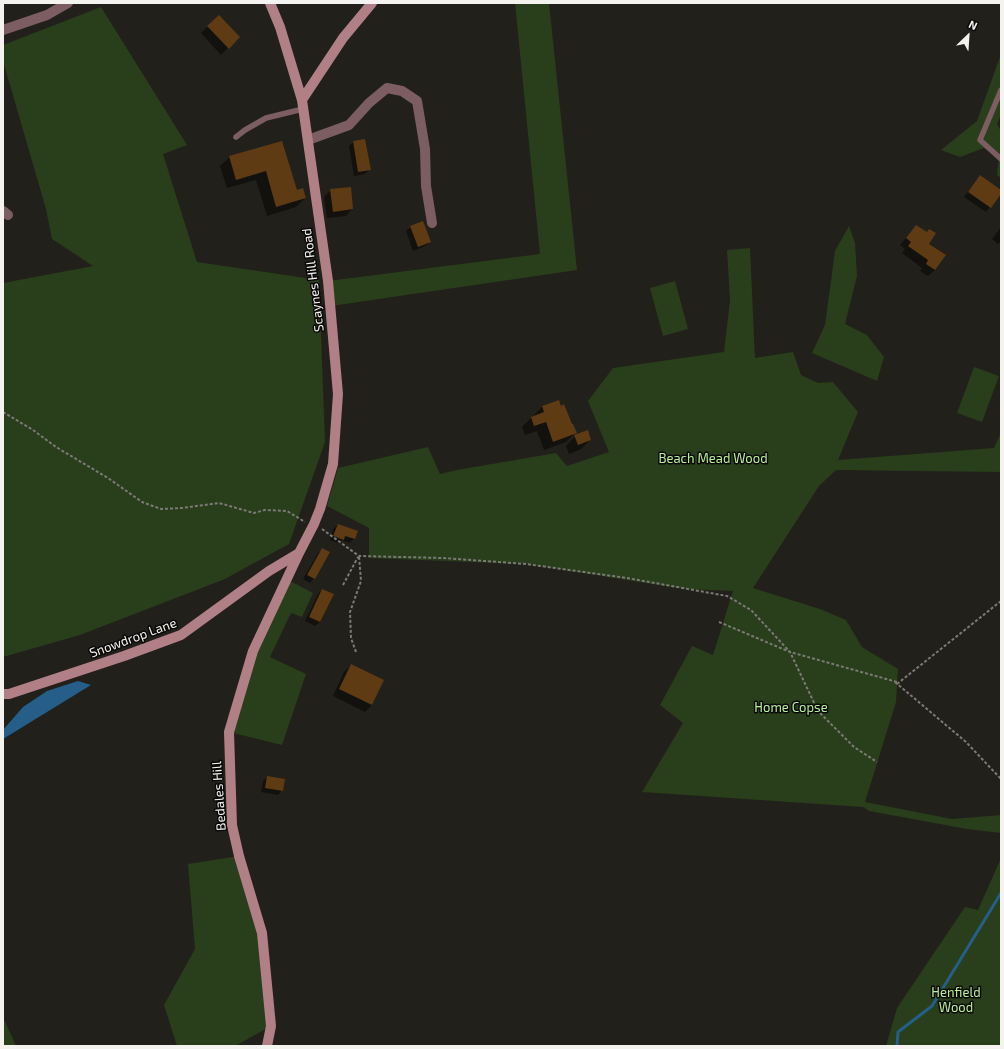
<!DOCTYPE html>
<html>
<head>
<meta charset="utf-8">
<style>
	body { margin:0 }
	#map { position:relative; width:1004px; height:1049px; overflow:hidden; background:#22201b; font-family:"Exo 2",sans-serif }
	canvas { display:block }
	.frame { position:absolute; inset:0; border:4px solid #f4f3ef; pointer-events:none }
	.north { position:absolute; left:948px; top:16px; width:40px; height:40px; -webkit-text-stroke:3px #0a0908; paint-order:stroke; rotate:25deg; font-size:11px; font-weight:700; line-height:16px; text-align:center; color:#f4f3ef }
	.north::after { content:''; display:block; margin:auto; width:14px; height:18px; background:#f4f3ef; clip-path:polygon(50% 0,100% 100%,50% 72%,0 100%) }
</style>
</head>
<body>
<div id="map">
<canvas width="1004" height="1049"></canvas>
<div class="frame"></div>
<div class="north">N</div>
</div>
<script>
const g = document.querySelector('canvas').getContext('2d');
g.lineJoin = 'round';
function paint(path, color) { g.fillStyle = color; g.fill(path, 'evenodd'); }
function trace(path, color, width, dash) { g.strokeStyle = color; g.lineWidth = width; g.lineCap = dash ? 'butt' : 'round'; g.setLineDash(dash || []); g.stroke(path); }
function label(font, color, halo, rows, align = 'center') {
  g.font = font + ' "Exo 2",sans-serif'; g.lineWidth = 3; g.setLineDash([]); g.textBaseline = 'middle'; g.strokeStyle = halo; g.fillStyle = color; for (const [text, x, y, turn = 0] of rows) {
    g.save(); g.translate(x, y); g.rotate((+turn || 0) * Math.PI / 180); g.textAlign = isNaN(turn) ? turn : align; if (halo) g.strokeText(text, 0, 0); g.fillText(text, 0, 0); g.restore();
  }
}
const green = new Path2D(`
	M515,3H549L577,270L331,306L328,281L540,254Z
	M101,7L187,145L163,154L197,262L319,280L325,442L289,544L225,579L80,635L3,657V283L93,266L52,239L46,209L3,61V45Z
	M1001,54V114L997,124L1001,131V178L997,175L999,156L984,148L960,157L941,150L977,121Z
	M849,226L855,243L857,276L845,324L867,335L884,357L877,381L812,353L825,325L835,251Z
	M750,248L755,358L793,352L801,375L818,383L833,382L858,412L838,460L994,448L1001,432V472L836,470L819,486L753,588L820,609L846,620L862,647L898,669L896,702L865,802L952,819L1001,815V833L967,829L869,811L863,807L642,792L683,723L660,705L692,646L713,655L733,591L684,589L526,564L369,558V528L327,506L338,468L428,447L440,474L457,470L556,453L567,466L609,452L588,401L613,368L724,352L730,300L727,250Z
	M675,281L688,329L663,336L650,288Z
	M974,367L999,376L982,422L957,413Z
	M286,579L313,593L302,617L291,613L270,657L306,674L282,745L229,732L253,651Z
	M239,856L262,933L271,1026L235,1046H177L164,1005L195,949L188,864Z
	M1001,858V1046H886L897,1008L965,907L978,910Z
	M3,1017L16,1046H3Z`);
const water = new Path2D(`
	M78,681L91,685L3,739V730L23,707L47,691Z`);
const shadow = new Path2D(`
	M219,16L239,37L221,55L201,33Z
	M364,140L369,170L365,174L354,176L349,146L353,142Z
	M281,142L296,192L305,198L296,207L267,216L256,180L227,188L220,166L230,157Z
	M980,176L1001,191L986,212L964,197Z
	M331,190L352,209L346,216L327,218L324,197Z
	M916,226L935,270L928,276L920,271L922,268L902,253L905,249L900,245Z
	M411,227L430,242L425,246L413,251L406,231Z
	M1001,227V241L998,244L992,239Z
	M559,401L561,407L575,433L566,442L544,450L537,431L525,435L522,427L542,407Z
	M575,436L590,440L581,449L569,454L566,446Z
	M338,525L356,531L354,539L349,543L342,540L338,543L330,540L333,529Z
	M322,549L314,578L310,583L303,579L318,553Z
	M322,590L320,622L315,626L305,621L318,594Z
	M351,665L383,681L372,705L365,712L333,696L344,672Z
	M267,777L282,790L278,795L261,792L263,781Z`);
const stream = new Path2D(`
	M897,1046L898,1032L932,1006L1001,893`);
const building = new Path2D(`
	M219,15L240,37L229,49L207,26Z
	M365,139L371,170L358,172L353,141Z
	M282,141L297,190L303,188L306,198L276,207L266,171L236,180L229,156Z
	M980,175L1001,190V194L991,208L968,192Z
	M351,187L353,209L333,212L330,189Z
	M423,221L431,242L418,247L410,226Z
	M916,225L927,232L929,229L936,233L929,244L946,255L935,270L926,264L928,260L908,246L911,242L906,238Z
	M559,400L561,406L564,404L572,424H573L577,433L553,442L546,422L534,426L531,417L544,412L542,406Z
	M588,430L591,440L578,445L574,435Z
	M338,524L358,531L355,539L345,536L344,540L333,536Z
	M322,548L330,552L315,579L307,575Z
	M322,589L334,594L320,622L309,617Z
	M351,664L384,680L372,705L339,689Z
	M267,776L285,779L283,791L265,788Z`);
const path = new Path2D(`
	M3,412L33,430L56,447L108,478L142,502L161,509L182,508L219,503L254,513L265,510L287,511L305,522
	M322,529L359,556L443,558L526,564L627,578L727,596L751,610L790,652L818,711L854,747L877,762
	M343,585L358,557
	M719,622L790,652L897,682
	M356,652L351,638L350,612L361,581L359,556
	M895,682L966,742L1001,779
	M897,684L1001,601`);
const lane = new Path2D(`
	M1001,90L980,140L1001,159
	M236,137L245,130L266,118L303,109`);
const street = new Path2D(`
	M3,30L47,15L68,3
	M308,140L349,125L369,103L387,88L402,91L417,101L425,149L426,186L432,223
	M3,211L8,215`);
const secondary = new Path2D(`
	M302,100L343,38L372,3
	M3,694H9L124,656L181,635L269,571L299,553
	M267,1046L271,1026L262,933L239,856L232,825L229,732L253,651L299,553L314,524L320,509L333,464L338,394L328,281L302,100L280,27L270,3`);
const streetNames = [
	["Scaynes Hill Road",313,280,-97],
	["Snowdrop Lane",133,638,-20],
	["Bedales Hill",219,796,-94]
];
const parkNames = [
	["Beach Mead Wood",713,459],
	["Home Copse",791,708],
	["Henfield",956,993],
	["Wood",956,1008]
];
paint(green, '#293e1a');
paint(water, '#255f89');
paint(shadow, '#0007');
trace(stream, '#255f89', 3);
paint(building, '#5e3b12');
trace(path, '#7c7a76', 2, [3, 2]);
trace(lane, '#7c5d61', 5.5);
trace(street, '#7c5d61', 10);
trace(secondary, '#b17f86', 10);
label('13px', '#f4f3ef', '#0a0908', streetNames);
label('13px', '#bbef9c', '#0a0908', parkNames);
</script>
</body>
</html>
